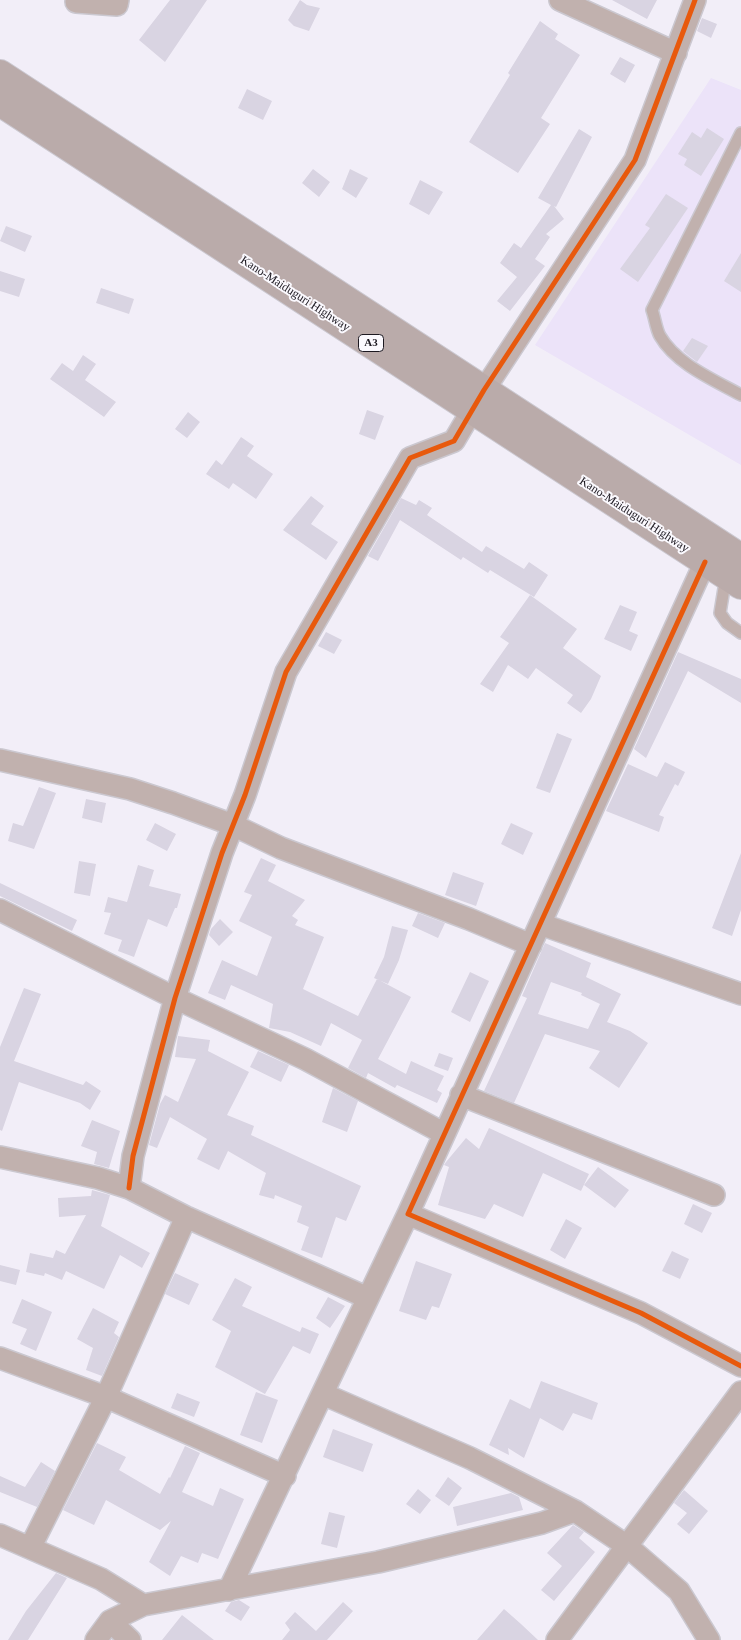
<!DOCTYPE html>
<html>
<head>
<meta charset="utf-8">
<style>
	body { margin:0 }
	canvas { display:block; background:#f2eef8 }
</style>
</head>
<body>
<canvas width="741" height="1640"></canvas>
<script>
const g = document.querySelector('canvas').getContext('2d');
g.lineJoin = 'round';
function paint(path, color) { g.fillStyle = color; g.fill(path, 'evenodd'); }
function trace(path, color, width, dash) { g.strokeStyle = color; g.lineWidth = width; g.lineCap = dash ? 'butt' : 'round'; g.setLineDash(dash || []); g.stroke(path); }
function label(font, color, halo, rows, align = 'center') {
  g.font = font + ' "Times New Roman",serif'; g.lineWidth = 4; g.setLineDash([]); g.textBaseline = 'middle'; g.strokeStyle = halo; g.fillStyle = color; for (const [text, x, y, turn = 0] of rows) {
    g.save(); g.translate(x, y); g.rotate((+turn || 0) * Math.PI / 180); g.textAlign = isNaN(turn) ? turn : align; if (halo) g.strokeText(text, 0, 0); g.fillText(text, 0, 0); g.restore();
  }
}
const built = new Path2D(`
	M711,78L741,90V465L535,345Z`);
const building = new Path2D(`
	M170,0H207L165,62L139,40Z
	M300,0L307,5L320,8L309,31L294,26L288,20Z
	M612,0H657L647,19Z
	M702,18L717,24L711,38L697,31Z
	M540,21L558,34L555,39L580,55L541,118L550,124L518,173L469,142L510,75L508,73Z
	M620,57L635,65L625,83L610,74Z
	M247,89L272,101L263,120L238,108Z
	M707,128L724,139L701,176L684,165L687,159L678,154L692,132L701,138Z
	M579,129L592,137L556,207L554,206L564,219L546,234L550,237L535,259L545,266L510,311L497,301L517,277L500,263L514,243L521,248L551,205L538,198Z
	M313,169L330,182L319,197L302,183Z
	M350,169L368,178L356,198L342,189Z
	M420,180L443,192L429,215L409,204Z
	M666,194L688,208L638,282L620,269L650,228L645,225Z
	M6,226L32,236L25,252L0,241Z
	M741,253V292L724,281Z
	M0,271L25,279L19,297L0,291Z
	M101,288L134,299L129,314L96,303Z
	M692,338L708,346L697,362L683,351Z
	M83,355L96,364L85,380L116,402L104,417L50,379L62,363L73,371Z
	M367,410L384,416L375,440L359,434Z
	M188,412L200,422L187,438L175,429Z
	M241,437L254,446L247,456L273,474L256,499L233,483L229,489L206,474L216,460L222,465Z
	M311,496L324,506L311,524L338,542L326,560L283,530Z
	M401,498L416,505L419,500L432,508L427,515L482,552L486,546L524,569L529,562L548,575L534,597L490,570L488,573L463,557L461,560L400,520L378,561L368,556Z
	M530,595L577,629L563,648L601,676L591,699L581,713L567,703L573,695L536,668L528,679L508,665L493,692L480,684L509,643L500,637Z
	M620,605L637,612L629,631L638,635L631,651L604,639Z
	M326,632L342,640L334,654L318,646Z
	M678,652L741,679V703L688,671L646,758L634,749Z
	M557,733L572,739L550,793L536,788Z
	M665,762L685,772L678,786L675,784L659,815L664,817L659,832L606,811L628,764L657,777Z
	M39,787L56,793L34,849L8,841L13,823L23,826Z
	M86,799L106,803L102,823L82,818Z
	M155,823L176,834L167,851L146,840Z
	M511,823L533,833L523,855L501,844Z
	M741,853V910L732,936L712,928Z
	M261,858L276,865L268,881L305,900L292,916L298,920L295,925L324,937L303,989L358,1016L377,979L411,997L378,1059L406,1074L411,1061L444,1076L437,1090L442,1093L437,1103L397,1085L395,1088L368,1073L366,1078L348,1068L362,1040L331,1023L321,1046L290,1032L269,1028L273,1004L231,985L225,1000L208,993L222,960L257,976L272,937L239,921L252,895L244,892Z
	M79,861L96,864L90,896L74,893Z
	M138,865L154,870L149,886L181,894L177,908H175L167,927L148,919L134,957L118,951L122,940L104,934L111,913L104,912L108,897L127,902Z
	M453,872L484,883L476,906L445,895Z
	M0,883L77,920L72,931L0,896Z
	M418,913L445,923L438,938L412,926Z
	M220,919L233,932L219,946L209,935L211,929Z
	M392,926L408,930L399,960L388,984L374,978L384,957Z
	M545,943L591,963L586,977L621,994L607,1022L630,1031L648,1043L619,1088L589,1068L600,1051L545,1034L514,1103L484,1091L527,998L522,996ZM551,982L582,993L581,995L600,1004L588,1029L538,1014Z
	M470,972L489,981L470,1022L451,1012Z
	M24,988L41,994L14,1061L83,1085L86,1081L101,1091L90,1110L80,1103L19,1082L2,1131L0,1130V1047Z
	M178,1036L210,1040L208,1051L249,1072L227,1115L254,1126L251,1135L361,1186L346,1221L336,1217L322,1258L301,1250L309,1227L297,1222L302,1206L275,1195L274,1199L259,1195L266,1173L228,1151L219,1170L197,1159L207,1139L170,1117L157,1148L149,1145L160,1104L165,1095L178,1102L196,1059L175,1057Z
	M258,1051L289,1065L281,1082L250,1067Z
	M439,1053L453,1058L448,1071L434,1066Z
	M333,1088L358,1101L347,1132L322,1122Z
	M92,1120L120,1131L109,1168L94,1164L97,1152L81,1146Z
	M489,1128L589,1174L581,1191L543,1173L523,1217L494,1204L485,1219L438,1205L449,1167L444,1165L446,1162L466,1138L479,1149Z
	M598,1167L629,1190L615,1208L584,1185Z
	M92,1190L110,1195L101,1226L150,1253L142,1268L120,1255L104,1289L66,1271L62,1280L45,1273L44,1276L26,1272L30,1253L53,1258L56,1250L65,1254L86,1215L59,1217L58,1198L91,1196Z
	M693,1204L712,1213L702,1233L684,1224Z
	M566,1219L582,1228L565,1259L550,1250Z
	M672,1251L689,1259L680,1279L662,1271Z
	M416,1261L452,1274L439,1308L432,1306L426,1320L399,1311Z
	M0,1265L20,1270L16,1285L0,1281Z
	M175,1273L199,1284L189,1305L165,1294Z
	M235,1278L252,1287L242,1306L300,1332L302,1327L319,1334L310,1354L293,1346L265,1394L215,1367L231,1331L212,1320Z
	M328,1297L345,1306L330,1328L316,1318Z
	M22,1299L52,1312L36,1351L20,1344L27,1329L12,1323Z
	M93,1308L119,1322L114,1333L119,1337L102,1376L86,1370L93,1348L77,1339Z
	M541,1381L598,1403L592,1420L573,1413L563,1431L540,1418L524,1458L508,1448L509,1455L489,1445L510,1399L530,1409Z
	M256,1392L278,1400L262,1443L240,1435Z
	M177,1393L200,1402L194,1417L171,1408Z
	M333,1429L373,1444L363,1472L323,1457Z
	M97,1443L126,1457L119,1470L160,1494L169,1477L170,1478L185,1446L200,1453L182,1492L213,1506L220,1488L244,1499L218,1559L202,1553L198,1563L181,1556L170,1576L149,1562L171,1521L160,1530L106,1500L94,1525L63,1510Z
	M41,1462L55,1471L37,1507L0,1492V1476L25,1487Z
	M448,1477L462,1488L449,1506L435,1496Z
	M418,1489L431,1500L420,1514L406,1504Z
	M684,1490L708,1511L689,1534L677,1524L687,1513L674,1503Z
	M511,1493L519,1497L523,1510L457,1526L453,1507Z
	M329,1512L345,1516L337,1548L321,1544Z
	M573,1525L584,1532L579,1538L595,1552L554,1601L541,1590L562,1566L547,1553Z
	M56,1573L67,1578L28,1640H8L26,1611Z
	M239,1600L250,1607L241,1621L225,1611L231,1602Z
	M343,1602L353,1611L327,1640H282L290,1630L285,1623L295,1612L316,1631Z
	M504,1609L521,1624L538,1640H477Z
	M182,1615L214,1640H162Z`);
const service = new Path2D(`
	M741,133L652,310C655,318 656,329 660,336C676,364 714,380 741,395
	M726,576L720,613L727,623L741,633`);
const minor = new Path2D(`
	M560,0L676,53
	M76,2L117,5L118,0
	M705,562L408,1214L641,1313L741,1366
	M0,760L130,789L173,803L233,825L281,848L469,919L531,945
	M0,910L175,998L305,1059L443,1133
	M540,924L741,994
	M461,1095L714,1195
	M0,1157L98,1178L129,1188L186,1217L368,1298
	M129,1188L133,1156L175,998L222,853L245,795L286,672L410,458L454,441L484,390L635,160L695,0
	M0,1358L106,1397L285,1476
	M323,1394L470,1458L575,1511L627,1546L679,1591L709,1640
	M0,1535L101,1579L143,1605
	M30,1548L106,1397L186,1217
	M229,1590L408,1214
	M110,1621L130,1640
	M96,1640L110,1621L143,1605L378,1562L542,1523L575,1511
	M557,1640L741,1392`);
const trunk = new Path2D(`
	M0,74L741,558
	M0,102L741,585`);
const cycleway = new Path2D(`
	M705,562L408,1214L641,1313L741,1366
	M129,1188L133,1156L175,998L222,853L245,795L286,672L410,458L454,441L484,390L635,160L695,0`);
const shields = [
	[371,343,25]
];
const shieldNames = [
	["A3",371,343]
];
const streetNames = [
	["Kano-Maiduguri Highway",295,294,33],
	["Kano-Maiduguri Highway",634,515,33]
];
paint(built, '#ece3f9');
paint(building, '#d9d4e2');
trace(service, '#cbc8d0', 14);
trace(minor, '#cbc8d0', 24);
trace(trunk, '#cbc8d0', 30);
trace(service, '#c1b1ae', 11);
trace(minor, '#c1b1ae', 21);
trace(trunk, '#baabaa', 28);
trace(cycleway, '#e8590c', 5);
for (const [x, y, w] of shields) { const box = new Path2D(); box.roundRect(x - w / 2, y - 8.5, w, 17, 4); g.fillStyle = '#fbf9fe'; g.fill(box); trace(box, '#1c1820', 1); }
label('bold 11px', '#1c1820', null, shieldNames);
label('12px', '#1c1820', '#fbf9fe', streetNames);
</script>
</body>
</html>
